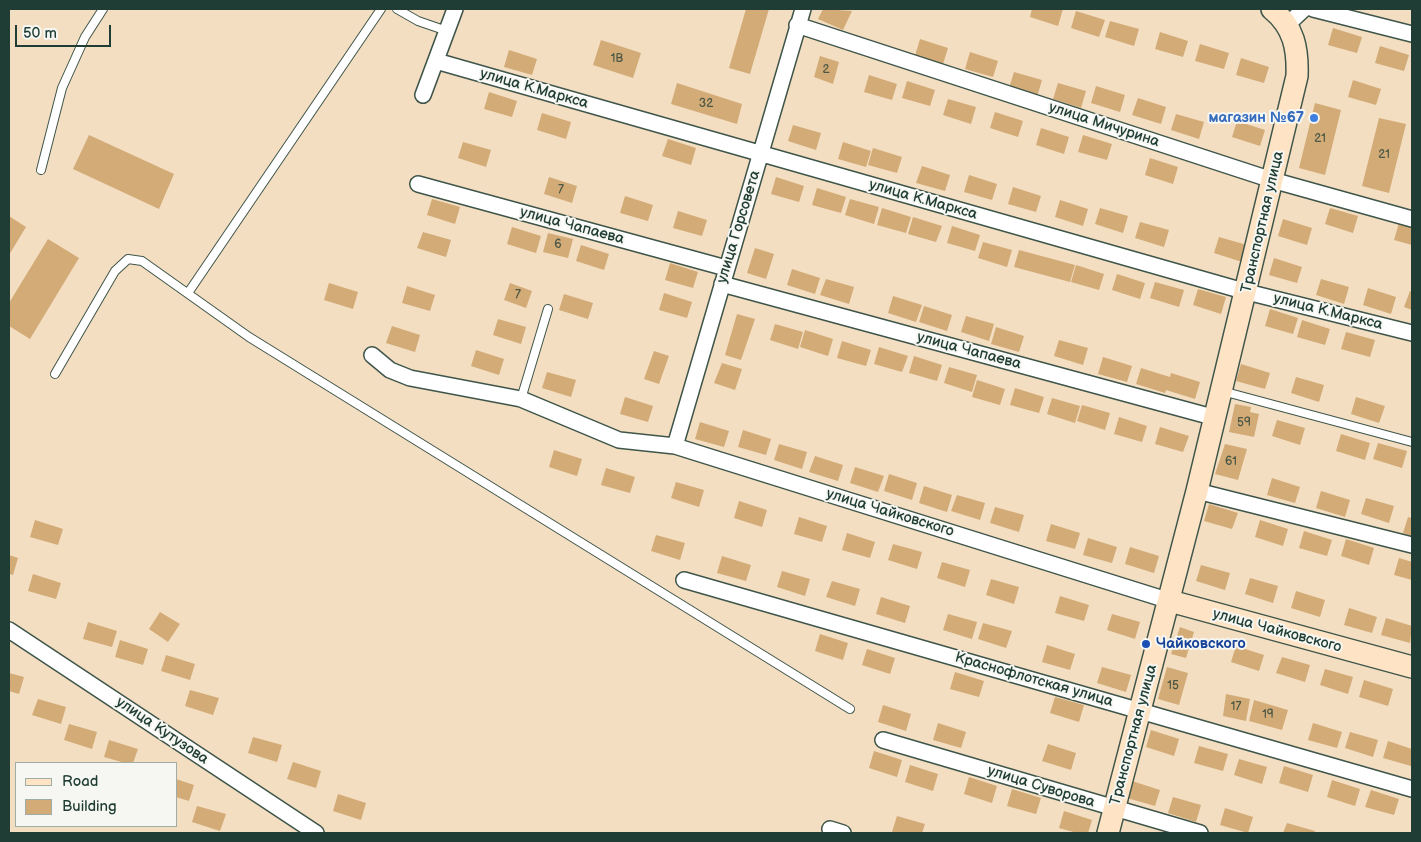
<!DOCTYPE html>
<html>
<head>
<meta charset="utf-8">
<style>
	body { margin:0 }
	#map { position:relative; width:1421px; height:842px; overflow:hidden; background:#f3dec2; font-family:"Balsamiq Sans",sans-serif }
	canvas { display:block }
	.frame { position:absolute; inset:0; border:10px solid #1f3d34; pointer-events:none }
	.legend { position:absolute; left:15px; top:762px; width:162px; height:65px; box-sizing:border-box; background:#f6f6f2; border:1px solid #a0aca6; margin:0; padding:6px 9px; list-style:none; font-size:15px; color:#1f3d34 }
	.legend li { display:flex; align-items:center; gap:10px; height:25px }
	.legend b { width:25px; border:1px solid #a0aca6 }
	.scale { position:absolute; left:15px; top:25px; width:96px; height:22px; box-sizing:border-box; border:2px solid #1f3d34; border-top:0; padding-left:6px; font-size:15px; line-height:18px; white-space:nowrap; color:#1f3d34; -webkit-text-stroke:4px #f6f6f2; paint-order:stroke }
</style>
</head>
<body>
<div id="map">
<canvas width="1421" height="842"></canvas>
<div class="frame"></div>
<ul class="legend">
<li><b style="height:6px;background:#fee4c5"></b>Road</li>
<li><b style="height:14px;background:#d3ab77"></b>Building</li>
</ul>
<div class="scale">50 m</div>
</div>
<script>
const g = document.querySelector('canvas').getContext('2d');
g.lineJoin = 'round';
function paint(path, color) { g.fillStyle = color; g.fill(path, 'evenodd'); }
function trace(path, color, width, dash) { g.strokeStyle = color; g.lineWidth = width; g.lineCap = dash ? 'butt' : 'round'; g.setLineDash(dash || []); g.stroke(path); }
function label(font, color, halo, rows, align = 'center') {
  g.font = font + ' "Balsamiq Sans",sans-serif'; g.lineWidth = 4; g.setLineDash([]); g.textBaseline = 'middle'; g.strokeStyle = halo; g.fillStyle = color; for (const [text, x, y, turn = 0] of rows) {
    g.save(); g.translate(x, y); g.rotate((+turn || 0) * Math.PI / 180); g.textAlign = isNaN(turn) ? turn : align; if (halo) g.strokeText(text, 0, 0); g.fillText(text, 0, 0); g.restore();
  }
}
const building = new Path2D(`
	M746,9H769L750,74L729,68Z
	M823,9L852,11L843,30L818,19Z
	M1032,9H1063L1058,26L1030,17Z
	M1076,11L1105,20L1099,37L1071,28Z
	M1110,21L1139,29L1134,46L1105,37Z
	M1333,28L1362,37L1357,53L1328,45Z
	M1160,32L1188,41L1183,57L1155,49Z
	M920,39L948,48L943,64L915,56Z
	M601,40L641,53L633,78L593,65Z
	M1200,44L1229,53L1224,69L1195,61Z
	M1380,46L1409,55L1404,71L1375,63Z
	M509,50L537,59L532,75L504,67Z
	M970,52L998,61L993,77L965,69Z
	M820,56L839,62L833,84L814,77Z
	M1241,58L1269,67L1264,83L1236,75Z
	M1014,72L1042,80L1037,97L1009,88Z
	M869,75L897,84L892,100L864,92Z
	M1353,80L1381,89L1376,105L1348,97Z
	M907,81L935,90L930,106L902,98Z
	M677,83L742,104L737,124L671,104Z
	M1058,83L1086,91L1081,108L1053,99Z
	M1096,86L1125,95L1120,112L1091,103Z
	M489,92L517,101L512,117L484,109Z
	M1138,98L1166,107L1161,124L1132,115Z
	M948,99L976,107L971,124L943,115Z
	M1315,103L1341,110L1325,175L1299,168Z
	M995,112L1023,121L1018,137L990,128Z
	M542,113L571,122L566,139L537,130Z
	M1176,114L1204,122L1199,139L1171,130Z
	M1379,118L1406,124L1389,193L1362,186Z
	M1237,121L1265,130L1260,146L1232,137Z
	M793,125L821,133L816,150L788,141Z
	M1041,128L1069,137L1064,154L1036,145Z
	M89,135L174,174L159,209L73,169Z
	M1083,135L1112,144L1107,160L1078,152Z
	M668,139L696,148L691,165L662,156Z
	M463,142L491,150L486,167L458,158Z
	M843,142L871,151L866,167L838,159Z
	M873,148L902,157L897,173L868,165Z
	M1150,158L1178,167L1173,184L1145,175Z
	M922,166L950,175L945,191L916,183Z
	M969,175L997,184L992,200L964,192Z
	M549,177L577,186L572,203L544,194Z
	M776,177L804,186L799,202L771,194Z
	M1013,187L1041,196L1036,212L1008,204Z
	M817,188L846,197L841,213L812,205Z
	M625,196L653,205L648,221L620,213Z
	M432,199L460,207L455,224L427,215Z
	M850,199L879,207L874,224L845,215Z
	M1060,200L1088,209L1083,226L1055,217Z
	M882,208L911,217L906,233L877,225Z
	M1100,208L1128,216L1123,233L1095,224Z
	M1330,208L1358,216L1353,233L1325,224Z
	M678,211L707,220L702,236L673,228Z
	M9,216L26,227L9,255Z
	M913,217L942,226L936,242L908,234Z
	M1283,219L1312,228L1307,245L1278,236Z
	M1140,222L1169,230L1164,247L1135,238Z
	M1399,223L1412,227V245L1394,240Z
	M952,226L980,235L975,251L947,243Z
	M512,227L541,236L536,253L507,244Z
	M423,232L451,240L446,257L417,248Z
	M548,233L573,239L568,258L543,252Z
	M1219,237L1247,245L1242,262L1214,253Z
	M48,239L79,258L30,339L9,326V303Z
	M983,242L1012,250L1007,267L978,258Z
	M581,245L609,254L604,270L576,261Z
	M755,248L774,254L766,279L747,273Z
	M1019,250L1075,265L1070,282L1014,267Z
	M1274,258L1302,267L1297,283L1269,275Z
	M670,263L698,272L693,288L665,280Z
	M1076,265L1104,274L1099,290L1071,282Z
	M792,269L820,278L815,294L787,285Z
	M1117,274L1145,283L1140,299L1112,290Z
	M826,279L854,287L849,304L820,295Z
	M1321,279L1349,287L1344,304L1316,295Z
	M1155,282L1184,290L1179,307L1150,298Z
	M329,283L358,292L353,309L324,300Z
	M510,283L532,291L526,308L504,300Z
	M407,286L435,295L430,311L402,303Z
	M1368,288L1396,297L1391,314L1363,305Z
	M1198,289L1226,297L1221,314L1193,305Z
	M1410,291L1412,292V310L1404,307Z
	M664,293L692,302L687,318L659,310Z
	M564,294L593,303L588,319L559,310Z
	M893,296L922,305L916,322L888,313Z
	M924,306L952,315L947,331L919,322Z
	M1270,309L1298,318L1293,334L1265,326Z
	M737,314L755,319L741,360L725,355Z
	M966,316L994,324L989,341L961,332Z
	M498,319L526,327L521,344L493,335Z
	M1302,320L1330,329L1325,345L1297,337Z
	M775,324L803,332L798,349L770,340Z
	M392,326L420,335L415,352L386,343Z
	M996,327L1024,336L1019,352L991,344Z
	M805,330L833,339L828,356L800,347Z
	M1346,332L1375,340L1370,357L1341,349Z
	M1059,340L1088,348L1083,365L1054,356Z
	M842,341L871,350L866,366L837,358Z
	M879,347L908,356L902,372L874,364Z
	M476,350L504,359L499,375L471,366Z
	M654,351L669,356L659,384L644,379Z
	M914,356L942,365L937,381L909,373Z
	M1103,357L1132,366L1127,382L1098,374Z
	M722,363L742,369L735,390L714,383Z
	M1241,364L1270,373L1265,389L1236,381Z
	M949,367L977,375L972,392L944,383Z
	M1141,368L1170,377L1171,373L1200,382L1195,399L1166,390L1165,393L1136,384Z
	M547,372L576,380L571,397L542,388Z
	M1296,377L1324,385L1319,402L1291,393Z
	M977,380L1005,389L1000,405L972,397Z
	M1015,388L1044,397L1039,413L1010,405Z
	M625,397L653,406L648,422L620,414Z
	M1356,397L1385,406L1379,423L1351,414Z
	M1052,398L1080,406L1075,423L1047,414Z
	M1235,404L1251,407L1250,412L1259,414L1254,437L1229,432Z
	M1082,405L1110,413L1105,430L1077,421Z
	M1119,417L1147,426L1142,442L1114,434Z
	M1277,420L1305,428L1300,445L1272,436Z
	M700,422L729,431L724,447L695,439Z
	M1160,427L1189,436L1183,452L1155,444Z
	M743,430L771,439L766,455L738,447Z
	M1341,434L1370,443L1365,460L1336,451Z
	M1378,443L1407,451L1402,468L1373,459Z
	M779,444L807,452L802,469L774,460Z
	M1225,444L1247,449L1238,480L1215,474Z
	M554,450L582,459L577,476L549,467Z
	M815,456L843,465L838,481L809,472Z
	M855,467L884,476L878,492L850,483Z
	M606,468L635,477L630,493L601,485Z
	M889,474L917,483L912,500L884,491Z
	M1272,478L1300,487L1295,503L1267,495Z
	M676,482L704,490L699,507L671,498Z
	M924,486L952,495L947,512L919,503Z
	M1321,491L1350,500L1345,517L1316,508Z
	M957,495L985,503L980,520L951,511Z
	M1366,498L1394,506L1389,523L1361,514Z
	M739,501L767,510L762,527L734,518Z
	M1209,504L1238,513L1232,529L1204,521Z
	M995,507L1024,515L1019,532L990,523Z
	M799,517L827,526L822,542L794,534Z
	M1408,517L1412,518V536L1403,533Z
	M35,520L63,529L58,545L30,537Z
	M1260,520L1288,529L1283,546L1255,537Z
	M1051,524L1080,533L1075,549L1046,541Z
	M1304,531L1332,540L1327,556L1299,548Z
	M847,533L875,542L870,558L842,550Z
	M656,535L685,543L680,560L651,551Z
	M1088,538L1117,547L1112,563L1083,555Z
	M1346,539L1374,548L1369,565L1341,556Z
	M893,544L922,552L917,569L888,560Z
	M1130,547L1159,556L1154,573L1125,564Z
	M9,555L18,558L13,575L9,574Z
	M722,556L751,565L746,581L717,573Z
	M1399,558L1412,562V580L1394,575Z
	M942,562L970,570L965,587L937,578Z
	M1201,565L1230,573L1225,590L1196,581Z
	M782,571L810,579L805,596L777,587Z
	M33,574L61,583L56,599L28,591Z
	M1250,578L1278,586L1273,603L1245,594Z
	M991,579L1019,587L1014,604L986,595Z
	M832,581L860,589L855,606L826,597Z
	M1296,591L1325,600L1320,617L1291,608Z
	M1060,596L1089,605L1084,621L1055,613Z
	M881,597L910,606L905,623L876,614Z
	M1349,608L1377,617L1372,633L1344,625Z
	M160,612L180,624L168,642L149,629Z
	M948,614L977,622L972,639L943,630Z
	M1112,614L1140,622L1135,639L1107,630Z
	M1386,618L1412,626L1410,643L1381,635Z
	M88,622L117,631L112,647L83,639Z
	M983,623L1012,631L1006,648L978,639Z
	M1180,627L1194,632L1186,658L1171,654Z
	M820,634L848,643L843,660L815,651Z
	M120,640L148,649L143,665L115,657Z
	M1047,645L1075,654L1070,670L1042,662Z
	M1236,646L1264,655L1259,671L1231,662Z
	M867,649L895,658L890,674L862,665Z
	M166,655L195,664L190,680L161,671Z
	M1282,657L1310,665L1305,682L1276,673Z
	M1102,667L1131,675L1126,692L1097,683Z
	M1167,667L1188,673L1179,705L1158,699Z
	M1325,669L1353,677L1348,694L1320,685Z
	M955,672L984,681L979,697L950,689Z
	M9,673L24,677L19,694L9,691Z
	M1364,680L1393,689L1388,706L1359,697Z
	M190,690L219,698L213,715L185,706Z
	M1226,694L1250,699L1246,721L1223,716Z
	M1055,697L1084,705L1079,722L1050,713Z
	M38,699L66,707L61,724L32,715Z
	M1254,700L1288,710L1282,730L1249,721Z
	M883,705L911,714L906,731L878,722Z
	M938,723L966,732L961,748L933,740Z
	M1313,723L1342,732L1337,748L1308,740Z
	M69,724L97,732L92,749L64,740Z
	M1151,730L1179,739L1174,756L1146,747Z
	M1350,732L1378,740L1373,757L1345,748Z
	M253,737L282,745L277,762L248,753Z
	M109,740L138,749L133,763H125L104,757Z
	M1388,741L1412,749L1411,766L1383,758Z
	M1048,744L1076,753L1071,770L1042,761Z
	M1199,746L1228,754L1223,771L1194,763Z
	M874,751L902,760L897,777L869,768Z
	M1239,759L1267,767L1262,784L1234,775Z
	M293,762L321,771L316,788L287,779Z
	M910,765L938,774L933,791L905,782Z
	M1284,766L1313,775L1308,792L1279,783Z
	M969,777L997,786L992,803L964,794Z
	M176,779L194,785L189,801L176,797Z
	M1332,780L1360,789L1355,806L1327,797Z
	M1132,781L1160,790L1155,806L1127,798Z
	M1012,789L1041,798L1036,814L1007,806Z
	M1371,790L1399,799L1394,815L1365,807Z
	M338,794L366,803L361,820L333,811Z
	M1173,797L1201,805L1196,822L1168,813Z
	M197,806L226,814L220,831L192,822Z
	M1225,808L1253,817L1248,833L1220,825Z
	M1064,811L1092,820L1088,833H1077L1059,828Z
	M897,816L925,824L922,833L892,832Z
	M1287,823L1315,831L1314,833H1283Z`);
const lane = new Path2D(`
	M397,9L418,21L447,31
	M41,170L62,88L85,37L103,9
	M188,293L381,9
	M55,374L115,271L128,259L142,261L249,337L850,709
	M1222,391L1412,442
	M521,399L548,309`);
const street = new Path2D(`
	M1313,9L1412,34
	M1288,24L1304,9
	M797,25L1272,180L1412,219
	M436,61L1247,292L1412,333
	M423,95L455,9
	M418,184L726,268
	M722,284L1216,418
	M372,355L390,370L410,378L521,399L619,440L675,446L1170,601
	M675,446L803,9
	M1197,491L1412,545
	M684,580L1412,789
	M9,630L316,833
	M883,740L1200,833
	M830,829L843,833`);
const secondary = new Path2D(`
	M1170,601L1412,667
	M1108,833L1197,491L1297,76C1298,49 1294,27 1272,9`);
const markers = [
	[1314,118,5,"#3f7fe0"],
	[1146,644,5,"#1a4fb4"]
];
const numberNames = [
	["1В",617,59],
	["2",826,70],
	["32",706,104],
	["21",1320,139],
	["21",1384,155],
	["7",561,190],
	["6",558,245],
	["7",518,295],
	["59",1244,423],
	["61",1231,462],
	["15",1173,686],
	["17",1236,707],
	["19",1268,715]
];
const streetNames = [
	["улица К.Маркса",534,89,16],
	["улица Мичурина",1104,125,18],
	["улица К.Маркса",923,200,16],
	["Транспортная улица",1263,222,-77],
	["улица Чапаева",572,226,15],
	["улица Горсовета",739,227,-73],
	["улица К.Маркса",1328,312,14],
	["улица Чапаева",969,351,15],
	["улица Чайковского",890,513,17],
	["улица Чайковского",1277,631,15],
	["Краснофлотская улица",1034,680,16],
	["улица Кутузова",162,731,34],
	["Транспортная улица",1134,735,-75],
	["улица Суворова",1041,787,17]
];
const shopNames = [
	["магазин №67",1304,118]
];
const transitNames = [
	["Чайковского",1156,644]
];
paint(building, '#d3ab77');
trace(lane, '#3f5549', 10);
trace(street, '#3f5549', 18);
trace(secondary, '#3f5549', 24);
trace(lane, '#fff', 8);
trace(street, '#fff', 15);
trace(secondary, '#fee4c5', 21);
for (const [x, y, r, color] of markers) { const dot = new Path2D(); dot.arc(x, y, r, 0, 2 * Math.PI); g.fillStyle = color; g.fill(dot); trace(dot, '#f6f6f2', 2); }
label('12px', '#4c5845', null, numberNames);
label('15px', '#1f3d34', '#f6f6f2', streetNames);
label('bold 15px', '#366cbe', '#f6f6f2', shopNames, 'right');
label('bold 15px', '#164399', '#f6f6f2', transitNames, 'left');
</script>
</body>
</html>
